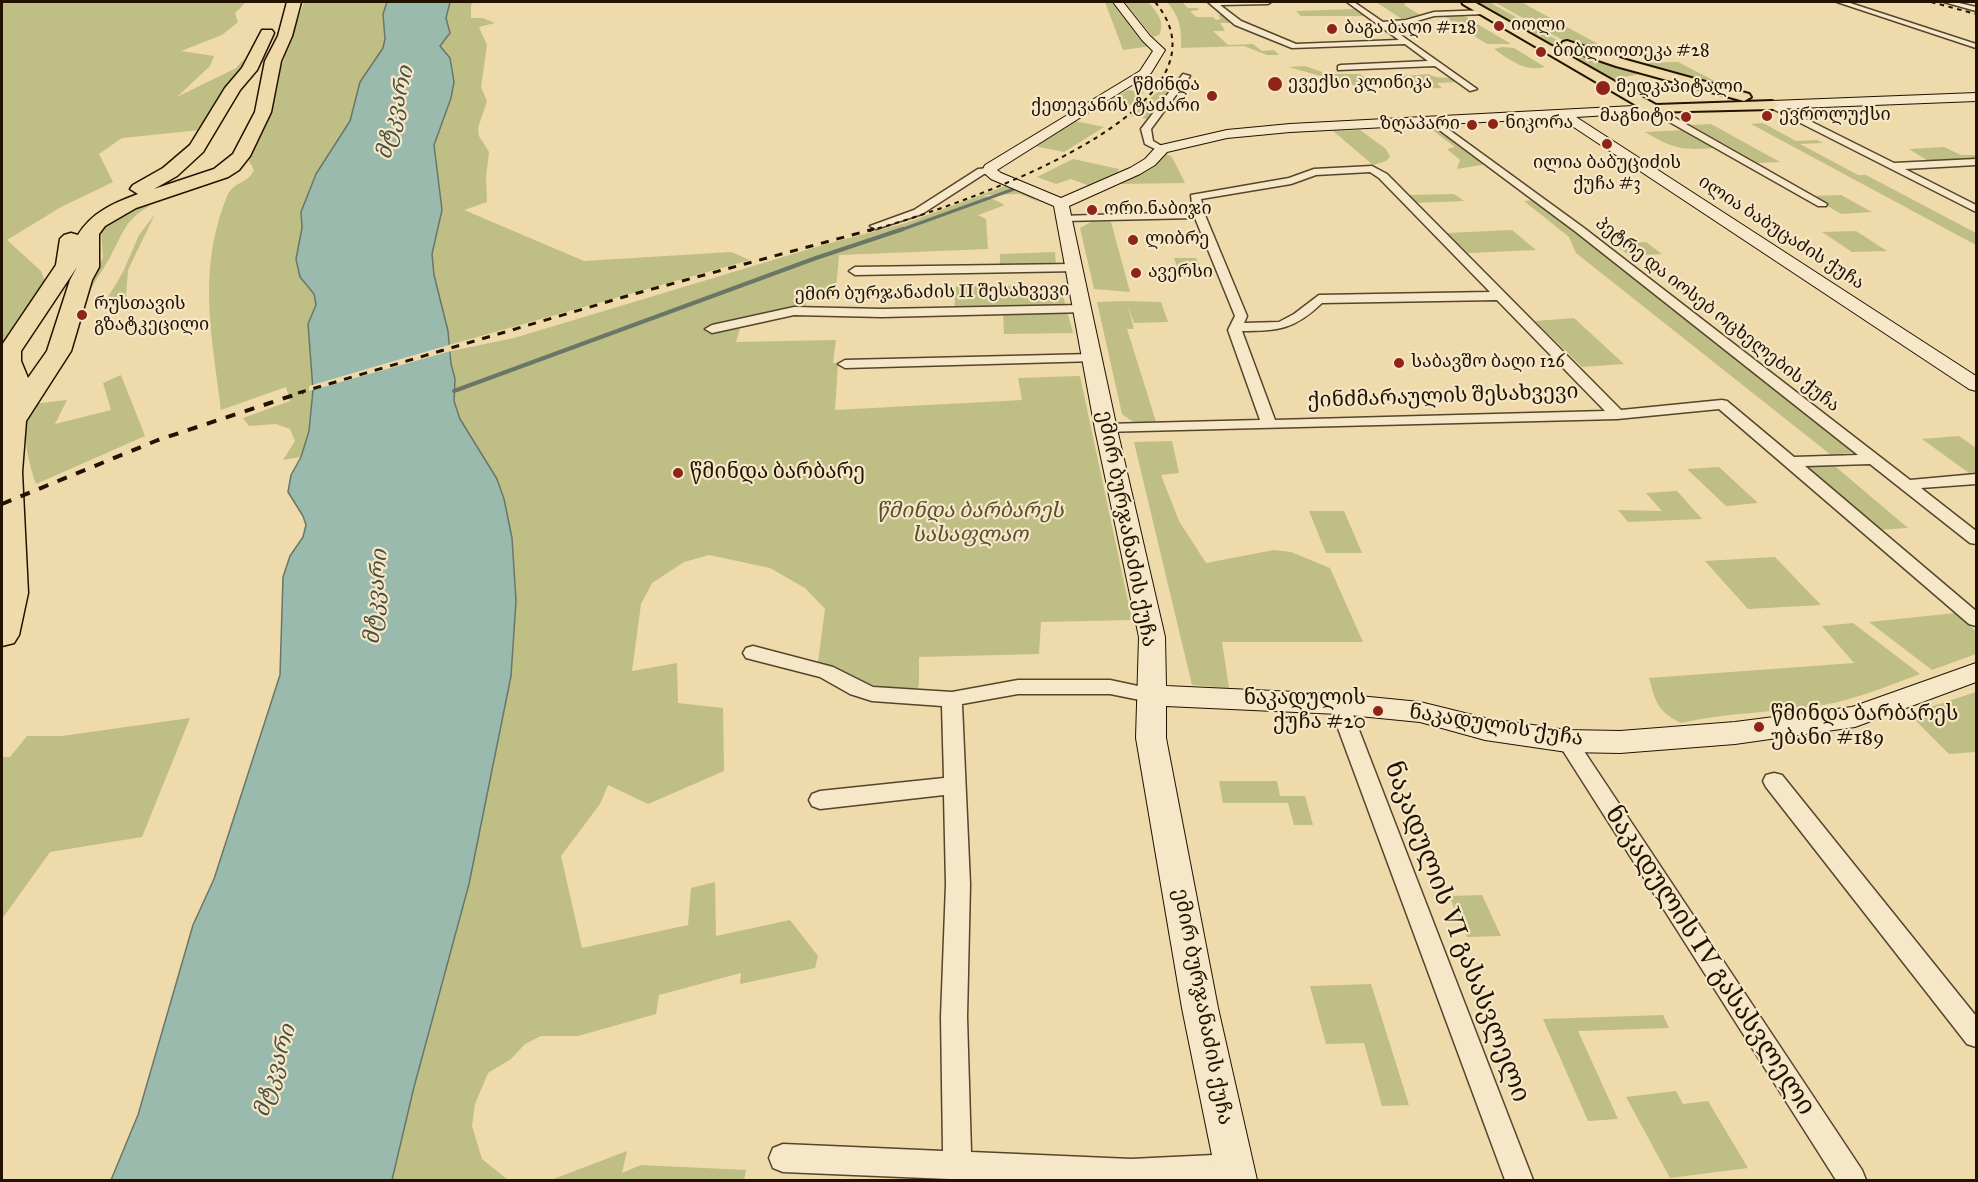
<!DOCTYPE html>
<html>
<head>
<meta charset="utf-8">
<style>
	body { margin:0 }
	#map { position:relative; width:1978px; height:1182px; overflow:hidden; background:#efdaab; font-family:"IM FELL Great Primer",serif }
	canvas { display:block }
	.frame { position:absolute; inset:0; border:3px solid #211300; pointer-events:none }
</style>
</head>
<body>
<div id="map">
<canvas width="1978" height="1182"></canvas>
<div class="frame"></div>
</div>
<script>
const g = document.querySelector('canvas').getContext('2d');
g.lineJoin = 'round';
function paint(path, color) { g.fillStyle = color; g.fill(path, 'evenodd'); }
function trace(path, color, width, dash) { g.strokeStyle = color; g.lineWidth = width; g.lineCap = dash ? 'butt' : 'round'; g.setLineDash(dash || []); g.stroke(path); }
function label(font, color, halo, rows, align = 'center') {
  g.font = font + ' "IM FELL Great Primer","Noto Serif Georgian",serif'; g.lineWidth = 4.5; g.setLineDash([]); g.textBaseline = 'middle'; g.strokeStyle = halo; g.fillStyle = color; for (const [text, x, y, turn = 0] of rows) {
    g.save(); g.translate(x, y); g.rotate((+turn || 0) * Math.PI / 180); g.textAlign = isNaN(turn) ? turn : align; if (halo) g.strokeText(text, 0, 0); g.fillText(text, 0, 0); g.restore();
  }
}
const green = new Path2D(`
	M2,2H246L235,13L238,22L222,35L181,51L214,56L210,66L177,97L236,68L244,59L241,72L201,130L122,138L99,154L113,182L61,207L7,240L41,271L46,283L32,313L2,346Z
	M304,2H387L383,14L385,39L383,49L360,82L350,121L323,162L301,212L302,228L296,259L300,277L314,294L316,305L308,324L313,390L309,431L301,457L283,460L295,441L290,429L276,424L249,426L243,418L290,401L286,387L221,410C212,337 198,275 224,204C226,200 227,194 230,191C237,182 249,182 254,170L249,161L267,124L279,73Z
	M450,2H474L471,5V18H483L495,23L479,27L487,45L481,87L487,101L478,128L479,136L489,152L486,177L487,202L464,210L584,261L731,252L750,260L449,345L434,275L432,254L442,210L434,145L451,98L454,82L450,58L439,46L450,33L446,18Z
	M1105,2H1114L1138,35L1151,46L1123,50Z
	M1128,2H1148C1156,11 1166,22 1159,35L1153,37L1126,4Z
	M1167,2H1182L1188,8H1197L1199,10L1190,11L1196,17H1213L1216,20L1221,19L1218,15H1227L1235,23H1220L1225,31H1213L1228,45L1253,44L1262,51L1274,50L1279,55H1267L1244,46L1181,48C1182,29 1179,15 1167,2Z
	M1376,2H1406L1404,5L1420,15L1402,19Z
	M1473,2H1489L1573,49L1644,73L1614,79L1615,84Z
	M1494,2H1521L1633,63L1678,62L1738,93L1632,64L1568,43Z
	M1354,9L1365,16H1301L1296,11Z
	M1443,16H1464L1511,44H1487Z
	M1502,47L1514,48L1545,67C1524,72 1510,60 1494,49Z
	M1305,66L1328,74H1360L1372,82L1396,81L1391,77L1429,74C1439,81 1448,74 1459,82L1437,83L1442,88L1400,89L1391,84L1368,87L1370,90L1289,67Z
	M1163,87L1173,88L1148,119L1131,116Z
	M1128,90L1144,92L1125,110L1100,106Z
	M1075,121L1104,127L1064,152L1035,146Z
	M1763,123L1796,141L1817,140L1823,143L1800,144L1858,175H1866L1976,233V245L1751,124Z
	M1711,124L1780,162L1758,163L1691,125Z
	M1431,125L1437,127L1487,164L1457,169L1460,160L1447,149L1455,147L1427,126Z
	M1360,130L1386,149L1390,157L1386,161L1373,165L1333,131Z
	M1686,130L1717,148C1683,150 1675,150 1645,132Z
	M1944,147L1961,155H1976V159L1928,161L1909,149Z
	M1163,152L1172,157L1185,183L1115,184Z
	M1073,159L1119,169L1118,173L1090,186L1071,179L1056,184L1037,177Z
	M1008,185L1023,192L1041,203L1020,194L984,195L1005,205L978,215L986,219L988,249L839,255L836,289L804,293L806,305L727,323L741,325L736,342L836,340L833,363H838L835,410L1022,400L1018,378L1080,376L1132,620L1041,622L1039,654L919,657V684L916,694L877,688L818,662L825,609L805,588L770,568L709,555L684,562L652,583L641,604L632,671L677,663L678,703L723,708L724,771L648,804L608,785L600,804L561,856L582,948L688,925L691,888L715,882L716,936L790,920L818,956L815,968L740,984L741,973L659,995L656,1014L578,1036H541L525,1044L511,1059L488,1073L475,1104L472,1126L482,1159L508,1180H392L414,1087L469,884L511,676L512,538L497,479L460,419L454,401L455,379L451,364V351L514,338L823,245L906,223Z
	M1454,194L1464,201L1416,203L1410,195Z
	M1841,195L1872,212L1841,214L1811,196Z
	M1534,200L1853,448L1855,452L1831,455L1576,253L1569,237L1524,201Z
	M151,205C124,220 123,234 109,259C102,271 94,283 87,295L103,257L101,231L106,222L136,208Z
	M155,214L128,270L126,297L107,299L123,272L139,235Z
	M1091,222H1111L1130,292L1094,289L1080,228Z
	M1512,230L1536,250L1468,253L1447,233Z
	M1856,231L1887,251L1852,252L1822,232Z
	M1646,242L1662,254L1630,256L1614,244Z
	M1055,252L1056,266L1000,267V254Z
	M1174,258H1196L1203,274L1180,275Z
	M1060,285L1066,307L954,310L956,286Z
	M1127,301L1161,302L1168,322L1134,323L1128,306L1134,329H1127L1157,425L1133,422L1122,414L1097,302Z
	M1067,311L1073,333L1004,334L1003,313Z
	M1574,318L1624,364L1582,367L1535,321Z
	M121,375L145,436L36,484C28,461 19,426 33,404L67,400L55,424L111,410L103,383Z
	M1959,436L1976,448V472L1969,473L1922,439Z
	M1172,441L1179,473L1161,475L1179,521L1206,563L1274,550L1291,552L1330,568L1363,642H1222L1229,688L1192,685L1134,442Z
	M1830,462L1908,528L1875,530L1800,465Z
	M1719,467L1758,503L1726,506L1687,469Z
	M1677,491L1702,519L1628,522L1618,510L1662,511L1646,493Z
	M1309,511H1344L1362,553H1326Z
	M1775,557L1821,605L1748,609L1705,561Z
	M1956,613L1976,631V654L1932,670L1869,622Z
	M1853,623L1920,674C1888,686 1857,699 1823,705C1776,713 1727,712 1681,723C1657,711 1656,703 1649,678L1854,663L1822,626Z
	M1976,692V752L1949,754L1909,714Z
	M190,718L142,837L50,852L2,919V757H10L27,736H62Z
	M1219,781H1277L1280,796H1305L1313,825H1294L1288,803H1223Z
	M1482,895L1501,936L1467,937L1449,896Z
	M1371,984L1409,1105L1382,1106L1364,1043L1326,1044L1310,986Z
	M1663,1015L1669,1028L1578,1031L1618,1119L1588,1121L1543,1019Z
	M1676,1091L1683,1104L1708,1101L1748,1168L1670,1178L1626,1097Z
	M627,1151L622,1173L641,1165L746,1170L744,1180H551Z`);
const water = new Path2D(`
	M387,2H450L446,18L450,33L440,46L450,58L454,82L451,98L434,145L442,210L432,254L434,275L448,331L451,364L455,379L454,401L460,419L497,479L504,499L512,538L516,601L511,676L469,884L414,1087L392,1180H111L138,1115L193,925L214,879L280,675L283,577L290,556L303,537L306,525L303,516L288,492L291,475L301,457L309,431L313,390L308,324L316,305L314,294L300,277L296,259L302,228L301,212L316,174L350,121L360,82L383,48L385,39L383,14Z`);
const pier = new Path2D(`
	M452,344L453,350L451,351L309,391V386Z`);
const streamFar1 = new Path2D(`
	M898,231L1014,189`);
const stream = new Path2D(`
	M454,391L816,258L903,229`);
const street = new Path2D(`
	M1208,2H1271L1268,4L1220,5L1241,21L1296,44L1399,40L1347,2H1354L1383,22L1406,20L1434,12L1488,10L1485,14L1434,16L1406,24L1388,26L1477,89L1470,91L1435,66L1338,70V66L1341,65L1428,61L1405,44L1292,48L1235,25Z
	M1837,2H1847L1976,44V48Z
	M1944,2H1955L1976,7V11Z
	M1183,74L1190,76L1151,129L1153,141L1167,149L1159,151L1145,144L1141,129Z
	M1772,102L1894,163L1976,159V165L1905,169L1976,205V212L1769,107L1767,105Z
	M1650,107H1656L1827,204L1826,206H1818L1650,111Z
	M1433,118L1584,228L1910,480L1976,474V484L1921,488L1976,531V544L1970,543L1870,464L1805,466L1976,611V626L1969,624L1719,409L1617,419L1101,432L1098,429L1106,424L1260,420L1228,330L1235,316L1195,218L1064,221L1058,218L1060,216L1193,212L1191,195L1289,178L1314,169L1372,166L1387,174L1621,410L1722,400L1727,401L1794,457L1858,455L1576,232L1430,123L1428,121ZM1370,172L1379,178L1490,292L1319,295L1294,314L1279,322L1244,323L1247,316L1205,215L1201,199L1291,184L1316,175ZM1497,300L1605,411L1275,420L1242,331C1279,331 1295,329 1322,303Z
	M989,168L994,171L993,173L984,174L922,214L876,229L870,226L914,210L978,169Z
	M1074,264L1078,265V271L855,275L849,271L855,267Z
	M1082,305L1088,309L1087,312L882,317L794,315L712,333L705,329L712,325L794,307L882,309Z
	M1092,354L1097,355L1099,358L1097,361L845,368L838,364L845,360Z
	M753,646L833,667L873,687L952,692L1018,680H1110L1157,690L1160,695L1157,700L1150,702L1110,694H1018L962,704L970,884L967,1017L971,1152L1131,1159L1234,1154L1244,1158L1248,1168L1244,1178L1238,1180H973L783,1172L773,1168L769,1158L773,1148L783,1144L943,1151L941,1017L946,884L944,795L820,809L812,806L809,800L812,794L820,791L944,778L942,706L872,701L850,694L820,677L746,658L743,653L746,648Z
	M1339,697L1346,699L1349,704L1533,1180H1505L1329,704L1332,699Z
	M1567,733L1574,736L1862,1170L1866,1180H1836L1560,746L1557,741L1560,736Z
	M1774,773L1782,775L1976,1016V1047L1967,1044L1766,787L1763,781L1766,775Z`);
const secondary = new Path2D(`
	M1113,2H1123L1150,36L1165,50L1151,73L997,170L1001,173L1061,198L1130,168L1145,159L1157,146L1227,130L1290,124L1653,105L1658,106L1659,109L1658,112L1576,117L1976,376V391L1969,389L1560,118L1290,132L1227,138L1167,152L1155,165L1140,174L1069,206L1117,429L1165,637L1166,686L1339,694L1420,702L1485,718L1567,730L1620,731L1735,722L1852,707L1976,663V682L1855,727L1735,744L1620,753L1567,752L1485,740L1420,722L1339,714L1166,706V738L1218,1008L1257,1180H1217L1182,1008L1136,738L1139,637L1095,429L1054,206L991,179L982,171L985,165L1140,71L1153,51L1142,40Z
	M1976,93V101L1772,109L1766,105L1772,101Z`);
const primary = new Path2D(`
	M1462,2H1474L1656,105L1772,101L1779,105L1772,109L1648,112L1463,4Z
	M1567,41L1626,60L1749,94L1751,97L1744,101L1616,66L1563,48L1561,45L1563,42Z`);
const highway = new Path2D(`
	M287,2H301L292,36L281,61L271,112L250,156L239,170L228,177L136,208L105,226L99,234V267L92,280L71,351L26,421L22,472L28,593L19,635L14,643L2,646V345L56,265L60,239L64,235L71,233L78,235C92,212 114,203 138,194L130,189L133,185L163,168L190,145L225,88L242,68L262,30H272L274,33L257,70L240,90L203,152L177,176L154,189L214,169L233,154L255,112L265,61L278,36ZM77,267L70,280L47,351L28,378L21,361V351Z`);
const railFar2 = new Path2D(`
	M1931,2L1976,14
	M869,231C937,212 1249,114 1155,2`);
const railFar1 = new Path2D(`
	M298,393L634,294L874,229`);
const rail = new Path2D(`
	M2,504L158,440L303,392`);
const markers = [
	[1499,26,6,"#8f2418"],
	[1332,29,6,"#8f2418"],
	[1541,52,6,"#8f2418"],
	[1275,84,8,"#8f2418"],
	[1603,88,8,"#8f2418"],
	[1212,96,6,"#8f2418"],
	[1767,116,6,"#8f2418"],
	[1686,117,6,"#8f2418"],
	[1493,124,6,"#8f2418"],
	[1472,125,6,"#8f2418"],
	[1607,144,6,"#8f2418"],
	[1092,210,6,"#8f2418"],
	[1133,240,6,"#8f2418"],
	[1136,273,6,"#8f2418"],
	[82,315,6,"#8f2418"],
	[1399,363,6,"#8f2418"],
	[678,473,6,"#8f2418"],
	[1378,711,6,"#8f2418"],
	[1759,727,6,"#8f2418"]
];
const farPoinames = [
	["იოლი",1511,26],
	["ბაგა ბაღი #128",1344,29],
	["ბიბლიოთეკა #28",1553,52],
	["ევექსი კლინიკა",1288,84],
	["წმინდა",1200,86,"right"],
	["ქეთევანის ტაძარი",1200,107,"right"],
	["მედკაპიტალი",1616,88],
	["ევროლუქსი",1779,116],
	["მაგნიტი",1674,117,"right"],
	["ნიკორა",1505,124],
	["ზღაპარი",1460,125,"right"],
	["ილია ბაბუციძის",1607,164,"center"],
	["ქუჩა #3",1607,185,"center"],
	["ორი ნაბიჯი",1104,210],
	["ლიბრე",1145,240],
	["ავერსი",1148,273],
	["რუსთავის",94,305],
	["გზატკეცილი",94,326],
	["საბავშო ბაღი 126",1411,363]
];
const farStreetnames = [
	["ილია ბაბუცაძის ქუჩა",1781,233,33],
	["ემირ ბურჯანაძის II შესახვევი",932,293,-1],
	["პეტრე და იოსებ ოცხელების ქუჩა",1717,315,38]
];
const streetNames = [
	["ქინძმარაულის შესახვევი",1443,397,-2],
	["ემირ ბურჯანაძის ქუჩა",1126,529,79],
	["ნაკადულის ქუჩა",1496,726,9],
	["ემირ ბურჯანაძის ქუჩა",1202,1007,79]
];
const poiNames = [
	["წმინდა ბარბარე",690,473],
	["ნაკადულის",1366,699,"right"],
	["ქუჩა #20",1366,723,"right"],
	["წმინდა ბარბარეს",1771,715],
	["უბანი #189",1771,739]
];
const parkNames = [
	["წმინდა ბარბარეს",970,512],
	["სასაფლაო",970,536]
];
const waterNames = [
	["მტკვარი",396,113,-76],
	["მტკვარი",377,597,-85],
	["მტკვარი",276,1071,-73]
];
const nearStreetnames = [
	["ნაკადულის VI გასასვლელი",1456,932,69],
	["ნაკადულის IV გასასვლელი",1709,961,57]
];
paint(green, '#bfbe84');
paint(water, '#9abaae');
trace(water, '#6a7768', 1.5);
paint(pier, '#efdaab');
trace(streamFar1, '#6a7768', 3);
trace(stream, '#6a7768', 4);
trace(street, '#54452b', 3);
trace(secondary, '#211300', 2);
trace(primary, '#211300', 4);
trace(highway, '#211300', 3);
paint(street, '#f5e7c8');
paint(secondary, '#f5e7c8');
paint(primary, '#efdaab');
paint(highway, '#efdaab');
trace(railFar2, '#211300', 2, [4.5, 4.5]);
trace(railFar1, '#211300', 3, [8, 8]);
trace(rail, '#211300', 4, [10, 10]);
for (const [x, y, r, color] of markers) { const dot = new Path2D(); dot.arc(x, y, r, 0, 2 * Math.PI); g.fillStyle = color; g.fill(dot); trace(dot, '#f5e7c8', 2); }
label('18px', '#211300', '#f5e7c8', farPoinames, 'left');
label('18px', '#211300', '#f5e7c8', farStreetnames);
label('21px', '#211300', '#f5e7c8', streetNames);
label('21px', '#211300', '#f5e7c8', poiNames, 'left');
label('italic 21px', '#584f2e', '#f5e7c8', parkNames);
label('italic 22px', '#4b4d3d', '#f5e7c8', waterNames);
label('26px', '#211300', '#f5e7c8', nearStreetnames);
</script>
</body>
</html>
